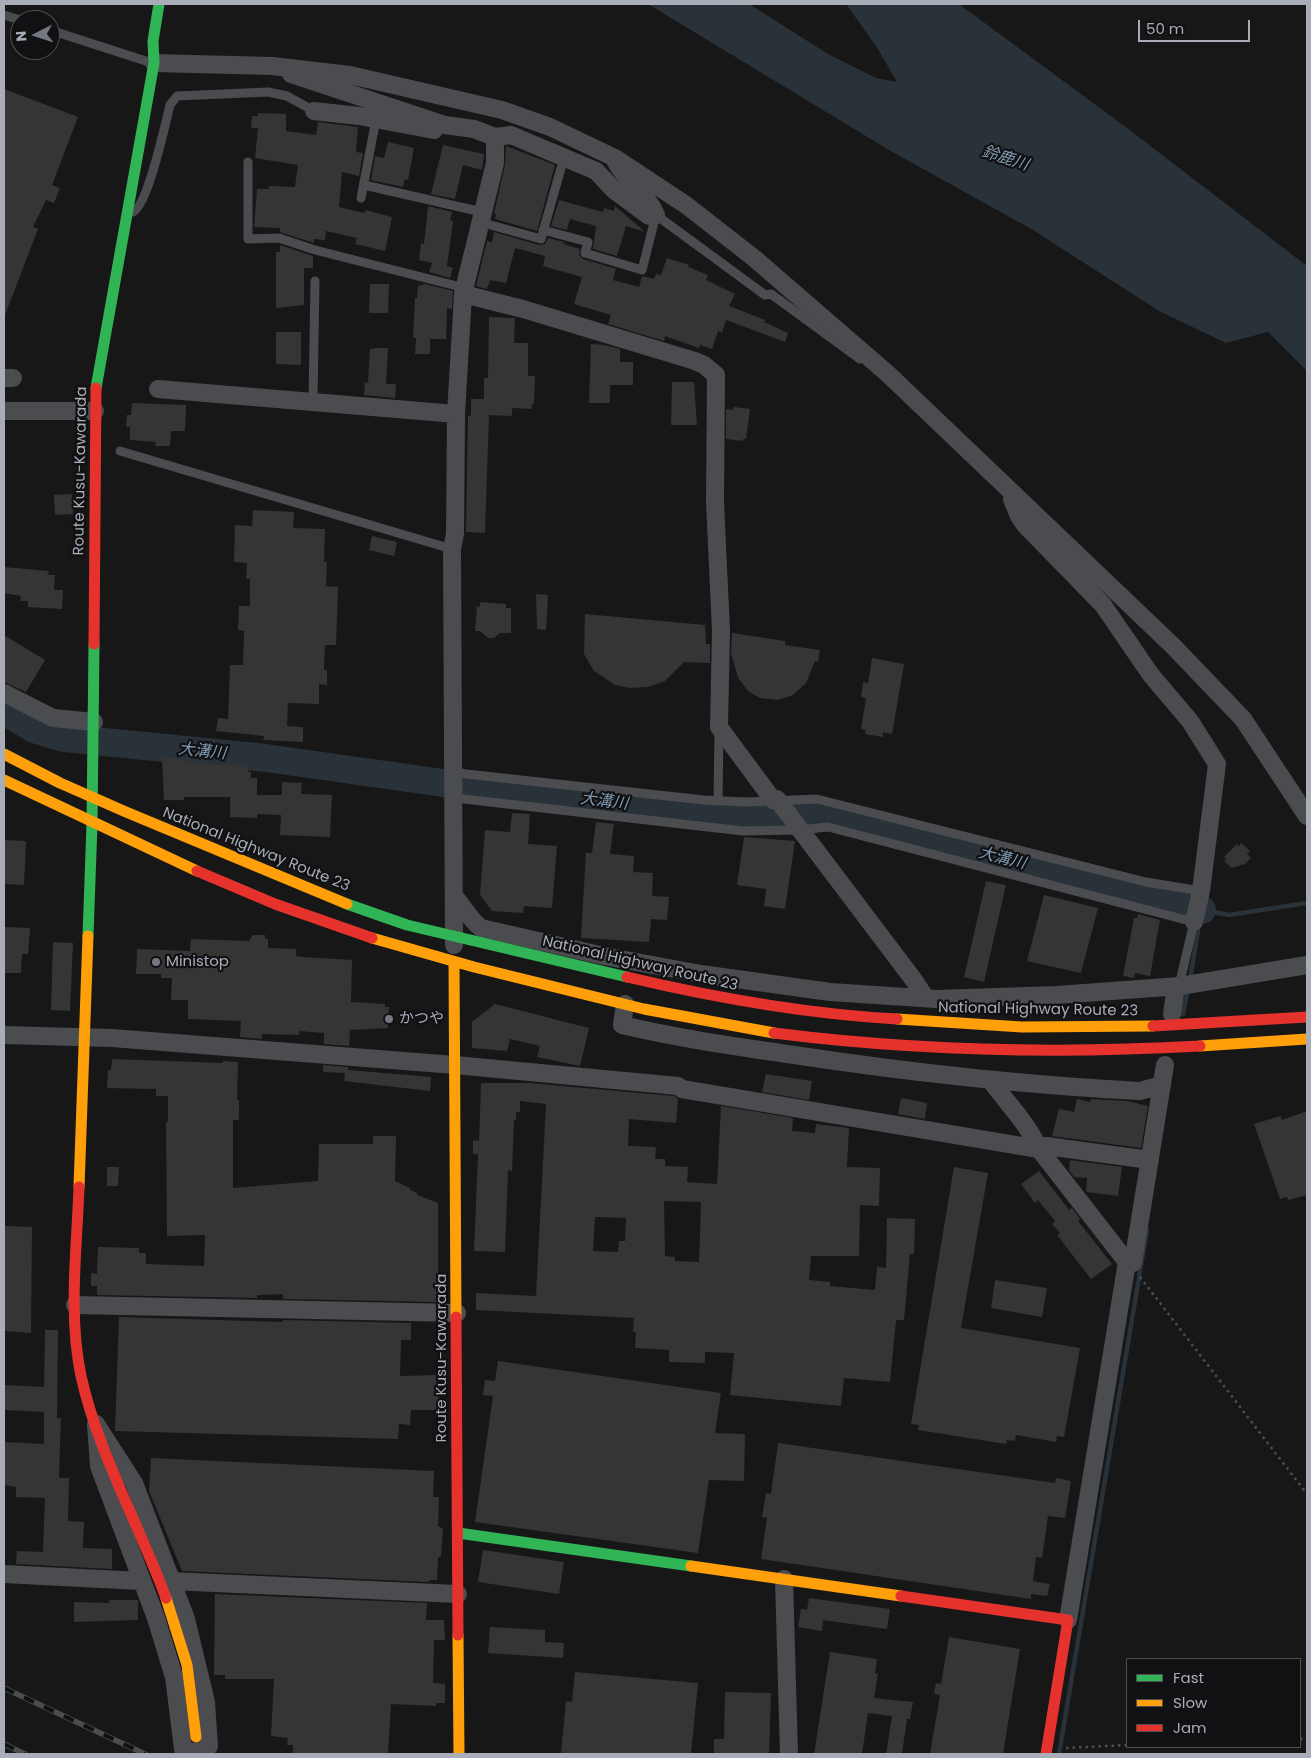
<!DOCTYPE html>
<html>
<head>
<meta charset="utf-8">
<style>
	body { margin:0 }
	#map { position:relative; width:1311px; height:1758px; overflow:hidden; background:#171717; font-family:Poppins,sans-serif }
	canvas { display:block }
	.frame { position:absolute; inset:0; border:5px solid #a8adb8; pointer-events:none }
	.legend { position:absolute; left:1126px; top:1658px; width:175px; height:90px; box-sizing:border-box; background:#111113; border:1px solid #4d4f55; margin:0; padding:6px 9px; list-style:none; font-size:15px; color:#a8adb8 }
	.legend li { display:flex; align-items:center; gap:10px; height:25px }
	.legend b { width:25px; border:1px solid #4d4f55 }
	.north { position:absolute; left:10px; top:10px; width:50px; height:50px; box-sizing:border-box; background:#111113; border:1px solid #4d4f55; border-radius:50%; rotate:265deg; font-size:14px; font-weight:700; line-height:20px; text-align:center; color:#a8adb8 }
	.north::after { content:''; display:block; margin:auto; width:18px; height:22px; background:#757880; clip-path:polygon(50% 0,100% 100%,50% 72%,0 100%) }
	.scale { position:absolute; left:1138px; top:20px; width:112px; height:22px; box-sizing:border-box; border:2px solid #a8adb8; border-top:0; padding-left:6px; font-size:15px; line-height:18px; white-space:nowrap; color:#a8adb8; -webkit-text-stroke:4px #111113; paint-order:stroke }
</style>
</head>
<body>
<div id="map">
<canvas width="1311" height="1758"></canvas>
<div class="frame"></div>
<ul class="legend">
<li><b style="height:6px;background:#30b455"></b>Fast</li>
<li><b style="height:6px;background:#ff9f0a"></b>Slow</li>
<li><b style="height:6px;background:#e5322d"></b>Jam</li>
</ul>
<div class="north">N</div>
<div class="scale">50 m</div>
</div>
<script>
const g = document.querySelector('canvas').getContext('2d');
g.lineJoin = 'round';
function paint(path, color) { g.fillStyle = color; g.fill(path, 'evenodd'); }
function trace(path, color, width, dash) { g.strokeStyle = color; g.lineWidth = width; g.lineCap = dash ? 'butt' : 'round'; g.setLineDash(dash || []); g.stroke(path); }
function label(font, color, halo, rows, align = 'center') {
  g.font = font + ' Poppins,"Noto Sans JP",sans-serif'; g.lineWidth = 4.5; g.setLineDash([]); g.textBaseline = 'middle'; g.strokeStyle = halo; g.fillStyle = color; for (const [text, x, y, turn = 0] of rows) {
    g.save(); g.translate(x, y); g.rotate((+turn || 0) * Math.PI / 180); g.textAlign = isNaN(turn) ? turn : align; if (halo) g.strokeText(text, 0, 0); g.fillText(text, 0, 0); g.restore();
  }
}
const water = new Path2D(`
	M648,4H749L828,54L876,78L897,82L878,49L846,4H959L1127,128L1307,266V371L1268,332L1226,343L1159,311L1033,230L889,150Z`);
const stream = new Path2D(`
	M1201,911L1202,910L1229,915L1307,903
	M1190,980L1199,924
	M1183,1014L1188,988
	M1059,1754L1147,1230`);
const river = new Path2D(`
	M4,711L34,729L64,738L266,758L443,783L739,818C772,819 806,813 838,818L1202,910`);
const building = new Path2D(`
	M4,89L78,117L52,185L60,188L54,203L46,200L33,227L38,229L5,315Z
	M258,113L286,114V131L316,135L318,122L358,127L356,152L363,153L359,176L342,172L339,207L364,213L366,210L392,217L385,251L355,244L357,238L326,231L325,240L314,239V243L280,232V228L254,227L257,189H269V186L295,187L298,165L255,158L258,128H251L252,116H258Z
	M388,142L414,148L408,180L405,179L403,187L371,180L375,156L384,158Z
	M443,145L484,154L482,170L463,165L455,199L431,194Z
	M506,146L555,165L537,231L495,219L496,214L494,213L505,165Z
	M559,200L603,212L604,208L614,211L615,206L645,232L626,226L617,256L593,249L596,226L570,219L567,230L551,226Z
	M428,206L452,212L450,220L453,221L447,266L453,268L450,278L429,272L432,263L419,260L421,243L424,244Z
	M494,232L539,245L545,244L548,238L564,242L563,244L580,249L579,255L583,259L616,269L613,280L639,287L642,276L654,279L656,274L661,275L667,258L689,265L688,267L708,275L706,280L735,294L729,306L765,320L764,322L788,333L785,342L726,320L722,333L718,331L712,349L700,345L699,348L665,336L664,341L608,324L611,315L574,304L582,277L543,266L545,256L515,248L506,283L490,280L487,289L476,286L487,241L492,242Z
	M280,245L313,256V268H304V305L276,308V252H280Z
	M370,284H389L388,313H369Z
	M425,284L453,291L452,309L447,308L446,339H430V354H415L416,338H413L415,298H417L418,286Z
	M489,317L515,318L514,343H528V376H535L534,404H532V409L512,408V416L489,415L485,533L466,532L468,416H471V399H484V378H488Z
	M276,332H301V365L276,364Z
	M591,344L604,345L620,349V362H633V385H610V403H589Z
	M376,348H388L386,384H396L395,398L364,395L365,382L368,383L370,349Z
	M672,382H694L697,425H671Z
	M132,403L186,405L185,431H171L170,446H155L156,442L130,440V427H126L127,415H131Z
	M734,407L750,409L746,439H743V441L726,439V409L733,410Z
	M72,494L73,514L55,515L54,495Z
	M253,510L294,512L293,528L325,529L324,562H327L326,586L338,587L336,645H325L324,670H327V685L319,684V704L288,703L287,726L303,727V742L263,740L264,736L216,731L218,718L228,719L230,665H243L244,631L238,630L239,606H250V579H246L247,563L234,562L235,525L252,526Z
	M372,536L397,542L394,556L369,550Z
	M4,567L49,571L48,575H55L54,590H63L62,609L28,607V601H20L21,596L4,593Z
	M536,594L548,595L546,630L537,629Z
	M480,602L506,604V608H511V633H500L494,638H488L480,631H475L477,606L480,607Z
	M585,614L705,625L706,644H710V663L684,662L665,681L648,687L630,688L615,685L594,671L584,654Z
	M732,633L785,641V645L820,650L818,662L815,661L806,683L793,695L778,700L760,698L748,691L738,678L731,653Z
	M4,635L45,660L26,692L4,682Z
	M872,658L904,664L892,734L883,732V737L865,734L866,730L861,729L866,698L861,697L863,682L868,683Z
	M162,757L184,760V763L248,765V772H251V778H257V795H282V782L302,783L301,794L332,795L330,837L280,835L281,815L257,814V818L230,817V797H184V800H164Z
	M512,813L530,814L528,844L557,846L552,908L524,906L523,913L492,911L480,895L485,830L510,832Z
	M596,822L614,824L610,854L634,856L633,872L653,873L652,896L669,897L667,920L651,919L649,942L581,938L586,853H592Z
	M744,837L795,841L785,909L764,906L766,889L737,885Z
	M4,840L26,841L24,885L4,884Z
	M1241,843L1250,851L1247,854L1251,858L1245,864L1232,868L1224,861L1226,859L1224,857L1237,844L1239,846Z
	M986,881L1006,885L984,982L964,977Z
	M1044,895L1098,908L1081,973L1027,961Z
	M1138,914L1160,920L1150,976L1135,973L1134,978L1123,976L1134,918H1137Z
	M4,927L30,928L28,954H22L21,973H4Z
	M253,935H265V939H268V948L296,949V956L303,957L352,960L351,1002L385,1004V1007H389L388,1028L350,1030L349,1046L324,1044V1033L299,1031V1035L262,1034V1039L240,1037L241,1021L188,1019V1000H171L172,978H161V974H136L137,949L190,951L191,939L249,941Z
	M53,942L73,943L70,1011L51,1010Z
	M495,1004L589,1028L580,1066L537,1057L540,1046L510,1039L507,1051L472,1048V1022Z
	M112,1059L223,1063V1061L238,1062L237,1100H239V1118L238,1120H233V1188L318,1181L319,1144H373V1136H396L395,1181L410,1188V1190L417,1193V1195L438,1203V1302L283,1299V1294L257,1295V1298L97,1295V1286H91V1273L97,1274L98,1247L139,1248V1253H146V1264L204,1266L205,1235L167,1236L166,1122H168V1096H156V1089L107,1088L108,1070H111Z
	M323,1065L348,1067V1070L431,1077L430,1091L344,1081L345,1073L323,1072Z
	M766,1074L812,1081L809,1100L762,1092Z
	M481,1083H529L674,1096L678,1099L676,1123L629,1119L628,1146L656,1147L655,1159H665V1166L688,1167L687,1182L717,1184L721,1106L793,1118L792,1131L815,1133L816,1124L849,1128L847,1167L880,1168L879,1206L860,1205L859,1256H811L809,1280L830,1282V1286L875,1290L877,1267L886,1268L887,1218L915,1219L914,1254H910L904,1320H896L890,1382L844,1378L841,1406L730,1395L734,1353L705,1352V1363L669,1362V1350L635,1348L636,1332H633L634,1318L476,1310V1293L536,1296L546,1104L520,1101V1112H516V1120H514L512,1171L508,1170L505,1252L474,1251L478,1154H473V1140L479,1141ZM664,1201L701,1202L699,1262L675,1261V1257L665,1256ZM595,1217L626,1218L625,1241H619L618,1252L593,1251Z
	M901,1098L927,1103L925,1119L898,1114Z
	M1077,1099L1090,1102L1091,1099L1127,1101L1148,1106L1141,1148L1052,1136L1059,1109L1074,1112Z
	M1307,1111V1195L1288,1200L1287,1197L1280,1199L1254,1124L1280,1116L1282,1120Z
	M1070,1160L1122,1167L1118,1196L1086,1192L1087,1178L1074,1177L1069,1170Z
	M107,1167H119L118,1186H107Z
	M954,1167L988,1173L961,1328L1080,1348L1064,1437L1057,1436L1056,1442L1016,1435L1015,1441L1007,1440L1006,1444L918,1430L919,1425L911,1424Z
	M1039,1171L1069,1210L1072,1208L1080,1219L1078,1221L1112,1264L1091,1279L1057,1235L1060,1233L1052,1224L1055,1221L1038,1200L1035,1203L1021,1184Z
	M4,1226L32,1227L31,1333L4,1331Z
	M995,1280L1047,1288L1042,1317L991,1308Z
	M119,1317L283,1322V1320L411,1323V1340H401L400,1376L438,1375L439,1410H411L410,1425L399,1424L398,1439L115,1431Z
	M45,1330H58L57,1418H61L59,1478H69L68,1521L84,1522L83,1548L112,1549V1569L16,1564L17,1551L43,1552L45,1498L16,1497V1487L5,1485L4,1442L44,1444V1412L4,1410V1385L44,1387Z
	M498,1361L721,1393L715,1433L745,1434L744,1481L709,1480L698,1553L475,1522L493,1396L483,1395L485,1380L495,1381Z
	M778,1443L1055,1483L1056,1478L1071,1481L1065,1518L1048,1516L1042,1558L1036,1557L1033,1581L1050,1584L1047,1596L1031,1594V1599L761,1559L767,1518L762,1517L766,1493L771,1494Z
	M151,1458L434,1471L433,1497H439L438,1526L443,1529L441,1557H438L437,1580H429V1582L182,1571L149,1491Z
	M483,1550L564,1562L559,1594L478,1582Z
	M215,1594L427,1603L426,1620H444L445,1640H434L433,1683L445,1684V1703H436V1706L391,1704L388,1754H293V1745H287L288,1738L271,1736L274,1679H225V1675H214Z
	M809,1598L890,1609L887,1629L823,1620L822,1631L798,1627L801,1609L807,1610Z
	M109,1600H138V1620L74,1622V1602L109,1603Z
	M490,1627L545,1630V1642L564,1643L563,1658L488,1653Z
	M949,1637L1020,1649L1003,1754H930L940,1695L934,1694L936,1683L941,1684Z
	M830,1652L877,1659L875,1673L878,1674L874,1698L913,1702L910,1719H907L902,1754H886L892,1716L868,1713L862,1754H814Z
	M575,1672L698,1683L691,1754H561L566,1701L572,1702Z
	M725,1692L771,1693L769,1754H714V1739H724Z`);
const path = new Path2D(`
	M1140,1277L1307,1494
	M1300,1739H1307
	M1066,1748L1127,1745`);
const lane = new Path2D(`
	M4,15L20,20
	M50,30L152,63
	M248,162V239L279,238L315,250L465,288
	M364,185L482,212
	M361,198L376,119
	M133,212C148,205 165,125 170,105L177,96L268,92L287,96L314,111
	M480,222L541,239L561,168
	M543,230L588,242L585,253L642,270L656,215L765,295L771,294L860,359
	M313,400L315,281
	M120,451L452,549
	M454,771L466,774L704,800L746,802L817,799L1146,882L1201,891
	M455,798L743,831L799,830L828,827L1194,922L1179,986
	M718,801L719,730`);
const street = new Path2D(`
	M154,63L272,66L350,75L502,110L550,127L615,158L686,205L754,258L888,374L1173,646L1243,719L1307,816
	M291,74L445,125L474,129L495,137L511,135L596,171L614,190L649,216L656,215C648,194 626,182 616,162
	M314,111L359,116L434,130
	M463,294L523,309L695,361L704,365L716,375L715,502L721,631L719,727L773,800
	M4,378H13
	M158,389L456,414
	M4,411H95
	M1012,499L1019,516L1025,525L1103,605L1151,675L1190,721L1217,764L1201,891L1194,922
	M4,693L53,718L94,722
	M777,799L913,979L926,998
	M454,896C464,907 470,920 481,928L604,956L701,974L830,992L936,999L1057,995L1180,986L1307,965
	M454,945L452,549L455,534L456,414L463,294L495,163V137
	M625,1004L622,1025C681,1039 741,1047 801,1056C914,1073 1026,1085 1140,1091L1162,1085
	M1172,1014L1176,986
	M4,1035L112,1038L455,1065L678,1086L682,1089L1039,1149L1127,1262L1068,1620
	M991,1081C1007,1103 1028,1124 1039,1149L1046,1146L1150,1160
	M1127,1262L1133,1263L1165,1065
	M75,1305L457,1313
	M96,1424L134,1483L186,1619L206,1702L209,1746L205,1751L186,1752L183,1749L174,1677L156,1618L99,1466Z
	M4,1574L141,1581
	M784,1579L789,1754
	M171,1581L458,1594`);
const fast = new Path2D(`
	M96,388L154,63L153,41L159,4
	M347,904L407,925L627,977
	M88,936L92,824L94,644
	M458,1533L691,1566`);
const slow = new Path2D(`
	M4,754L60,783L126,812L347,904
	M4,780L197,871
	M372,938L474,967L644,1009L774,1033
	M454,962L456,1317
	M897,1019L1022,1027L1153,1026
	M1200,1046L1307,1039
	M79,1187L88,936
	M691,1566L901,1596
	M166,1598L187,1665L196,1737
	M458,1635L459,1754`);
const jam = new Path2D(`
	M94,644L96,388
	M197,871L275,904L372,938
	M627,977C716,998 806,1014 897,1019
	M1153,1026L1307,1017
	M774,1033C916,1051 1057,1054 1200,1046
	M79,1187C77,1248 68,1314 81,1376C98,1453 139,1524 166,1598
	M456,1317L458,1635
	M901,1596L1068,1620L1046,1754`);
const rail = new Path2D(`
	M4,1688L145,1754
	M4,1744L25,1754`);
const markers = [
	[156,962,5,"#757880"],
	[389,1019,5,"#757880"]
];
const streetNames = [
	["Route Kusu-Kawarada",81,471,-89],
	["National Highway Route 23",256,850,22],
	["National Highway Route 23",640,964,13],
	["National Highway Route 23",1038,1010,1],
	["Route Kusu-Kawarada",442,1358,-90]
];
const poiNames = [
	["Ministop",166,962],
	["かつや",399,1019]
];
const waterNames = [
	["鈴鹿川",1005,159,18],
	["大溝川",202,752,6],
	["大溝川",604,802,7],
	["大溝川",1002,859,14]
];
paint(water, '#2a3239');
trace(stream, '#2a3239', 4.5);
trace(river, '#2a3239', 28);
paint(building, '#353536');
trace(path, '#4d4e52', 2.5, [2.5, 4]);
trace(lane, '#4b4c50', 9);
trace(street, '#4b4c50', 18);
trace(fast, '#30b455', 11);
trace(slow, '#ff9f0a', 11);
trace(jam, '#e5322d', 11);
trace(rail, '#4b4c4f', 5.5);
trace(rail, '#111113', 4, [11]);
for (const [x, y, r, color] of markers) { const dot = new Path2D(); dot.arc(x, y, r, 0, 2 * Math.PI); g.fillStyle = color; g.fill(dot); trace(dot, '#111113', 2); }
label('15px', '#a8adb8', '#111113', streetNames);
label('15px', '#a8adb8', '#111113', poiNames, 'left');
label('italic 16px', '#7f9bb3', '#111113', waterNames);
</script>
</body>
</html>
